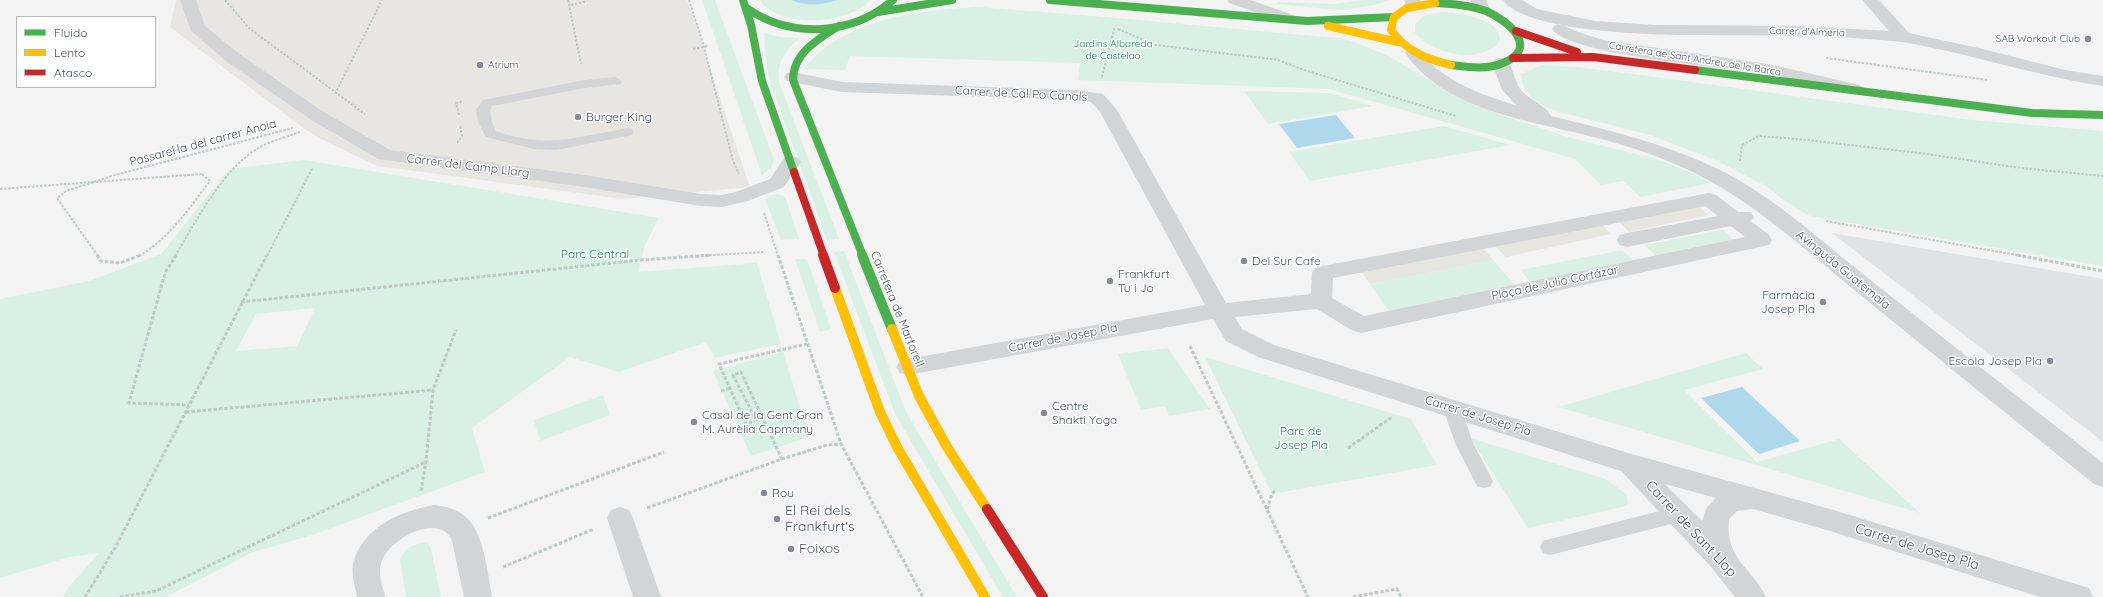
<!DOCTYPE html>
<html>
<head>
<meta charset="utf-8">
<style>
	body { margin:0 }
	#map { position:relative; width:2103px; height:597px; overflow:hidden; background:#f3f3f3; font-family:Quicksand,sans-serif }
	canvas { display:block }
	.legend { position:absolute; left:16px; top:16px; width:140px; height:72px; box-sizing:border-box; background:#fff; border:1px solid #b7babf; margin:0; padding:5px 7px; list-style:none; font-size:12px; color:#4a525f }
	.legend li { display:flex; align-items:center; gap:8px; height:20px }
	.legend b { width:20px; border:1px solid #b7babf }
</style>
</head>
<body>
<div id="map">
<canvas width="2103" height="597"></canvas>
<ul class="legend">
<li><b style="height:5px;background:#4caf50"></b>Fluido</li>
<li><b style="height:5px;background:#ffc107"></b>Lento</li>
<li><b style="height:5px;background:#c62828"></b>Atasco</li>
</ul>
</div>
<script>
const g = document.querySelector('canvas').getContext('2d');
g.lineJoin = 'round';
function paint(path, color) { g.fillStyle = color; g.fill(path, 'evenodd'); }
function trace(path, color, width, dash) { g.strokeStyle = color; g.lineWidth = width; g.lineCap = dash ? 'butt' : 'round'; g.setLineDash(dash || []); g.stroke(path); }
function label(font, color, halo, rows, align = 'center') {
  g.font = font + ' Quicksand,sans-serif'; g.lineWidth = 3; g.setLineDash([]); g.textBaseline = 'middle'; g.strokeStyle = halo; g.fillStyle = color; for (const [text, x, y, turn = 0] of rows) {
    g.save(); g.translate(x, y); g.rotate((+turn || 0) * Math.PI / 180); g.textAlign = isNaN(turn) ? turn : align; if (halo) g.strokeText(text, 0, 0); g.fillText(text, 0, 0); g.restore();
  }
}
const commercial = new Path2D(`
	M176,0H687L750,187L623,199L377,166L321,139L306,130L170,27Z`);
const education = new Path2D(`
	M1832,233L2103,279V442Z`);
const green = new Path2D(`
	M702,0H715L774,160L771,168L762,175Z
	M760,0H870C849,25 779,29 760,0Z
	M1364,0H1389L1375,5L1341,10L1276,4L1279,2L1334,4Z
	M979,7L1117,18L1346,39L1387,55L1457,97L1481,108L1568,137L1653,158L1695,174L1712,183L1640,197L1623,181L1601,185L1575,159L1329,89L1078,80L1080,63L850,56L845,70L804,69C844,18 919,10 979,7Z
	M1442,12C1456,12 1510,20 1498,44C1476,64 1433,54 1415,33V24L1424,16Z
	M764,33L781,37L800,38C785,51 777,61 779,82L839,239L827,240L771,85L767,68Z
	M1542,65L1576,67L1633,74L1972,120L2103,131V266L1810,216L1789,204L1766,186L1715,160L1650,135L1559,112L1543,106L1530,97L1523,86L1521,74Z
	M1244,91L1330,93L1373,106L1268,124Z
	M1444,126L1510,145L1310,181L1289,152Z
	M304,160L659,218L645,245L638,272L757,263L781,344L715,358L706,342L619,372L570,357L472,428L485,472L312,535L251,553L166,597H63L68,588L99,553L69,557L0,578V299L89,281L161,254L229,169ZM315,308L297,346L236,351L256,314Z
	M776,194L783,195L786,199L799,239L781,240L765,199Z
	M1723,230L1734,240L1656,256L1644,245Z
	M1622,250L1633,260L1531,282L1520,270Z
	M844,251L906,412L1017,597H1003L896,416L834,252Z
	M807,259L831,329L820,332L795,259Z
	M1493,260L1515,285L1389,311L1370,284Z
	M1168,348L1210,409L1169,416L1165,406L1141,410L1118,354Z
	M783,352L809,437L751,456L713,371Z
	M1746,353L1763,369L1684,390L1757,462L1839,439L1920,513L1558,407Z
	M1205,357L1411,419L1437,465L1272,494Z
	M603,395L610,415L540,441L534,420Z
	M1470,438L1606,479L1627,495L1628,504L1623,507L1528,528Z
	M424,543L428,544L431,548L441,597H406L400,560C405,548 412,544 424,543Z`);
const sand = new Path2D(`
	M1696,204L1708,215L1629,232L1618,221Z
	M1600,223L1611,234L1506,257L1495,246Z
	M1481,246L1493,260L1370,284L1360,270Z`);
const water = new Path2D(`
	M791,0H838C823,5 806,7 791,0Z
	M1336,115L1355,138L1297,148L1279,124Z
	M1742,387L1800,441L1759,454L1701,398Z`);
const pathFar1 = new Path2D(`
	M225,0L250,29L365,114
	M568,0L581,64
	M689,0L704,47L733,161L739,174
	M571,5L587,1
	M1118,29L1156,45L1278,60L1304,70L1456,116
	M693,49L709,46
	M1826,58L1988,80
	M1102,77L1115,26
	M335,94L382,0
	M459,115L456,103L463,101
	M457,143L462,136L460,126
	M1740,161L1742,145L1759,136L1807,140L1927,154L2021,168L2103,176
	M764,213L778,256
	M1826,221L2022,256
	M98,256L57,198L66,191L115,175L293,128
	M139,256C169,239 189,208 210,181L202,174
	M175,256C195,223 223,169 257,149C270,141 286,137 300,132
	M267,256L313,167
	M697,256L765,252`);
const path = new Path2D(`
	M97,255L101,261L120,263L141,255
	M176,255L165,273L129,403L189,405
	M778,255L841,444L923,597
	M2017,255L2103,271
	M241,302L641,260L712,255
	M1190,346L1308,597
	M721,391L730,388
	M186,412L433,390
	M1348,448L1392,417
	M782,459L741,372L733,375L756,420L746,424L719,364L807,344
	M421,491L426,462L433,390L456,330
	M647,508L782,459L827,445L841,444
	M1267,509L1272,494L1276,489
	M488,518L664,452
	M503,567L594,529
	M85,597L115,548L267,255
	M120,597L156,591L426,462
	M1353,597L1397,589L1401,597`);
const lane = new Path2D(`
	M616,77L622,81L621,84L585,88L492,106L490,110L492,122L496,131C545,149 579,137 627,128L632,129L634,132L632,135L556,150L534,149L486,137L478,122L476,110L483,100L585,80Z
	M1452,401L1458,403L1461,408L1473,443L1493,481L1491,486L1484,488L1477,486L1455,443L1443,408L1446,403Z
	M1679,506L1686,508L1689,514L1686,520L1679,522L1550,555L1543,553L1540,547L1543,541L1550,539Z`);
const street = new Path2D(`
	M180,0H196L205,26L238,53L322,111L390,150L584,175L701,194L722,195L736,192L770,179L784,158L791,156L798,158L801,162L784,187L748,201L722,207L701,206L584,187L378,159L310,119L226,61L191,31Z
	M1227,0H1250L1299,17L1301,20L1299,23H1287L1229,3Z
	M1404,0H1420L1422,6L1420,9H1408Z
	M1470,0H1486L1491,10L1489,13H1477Z
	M1503,0H1522L1537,9L1595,21L1656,25L1801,26L1889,31L1862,0H1879L1909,33L1983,49L2065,70L2103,76V86C2050,78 1999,63 1947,51C1932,48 1917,44 1902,42C1832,34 1760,36 1690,35C1652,35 1525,32 1503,0Z
	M1560,24L1578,32L1603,40L1768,64L1860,85L1863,89L1860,93L1854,94C1825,88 1797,79 1768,74C1730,67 1570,56 1552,29L1554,26Z
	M1413,48L1419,49L1434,67L1456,82L1482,94L1517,106L1502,90L1492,63L1495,59L1501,58L1507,59C1513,68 1514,80 1520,89C1527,99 1547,106 1551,116C1608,130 1664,143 1718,169C1773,196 1820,240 1868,278C1946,340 2024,402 2103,463V487L2094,484C2015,421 1937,357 1858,293C1803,248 1750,198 1684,168C1654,154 1622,144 1589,136C1527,120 1444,110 1405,53L1407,49Z
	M793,72L842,82L1078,90L1103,94L1117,110L1226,303L1311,294L1312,273L1315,268L1323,266L1709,193L1716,195L1738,212H1751L1754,217L1751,221L1769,235L1772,240L1769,245L1361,333L1353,331L1317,309L1235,317L1242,329L1274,345L1628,453L1830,509L2079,585L2089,588L2093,597H2040L1830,531L1753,509L1737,511L1729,519C1725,560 1751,566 1766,597H1735L1711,567L1621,471L1258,357L1226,341L1213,319L908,375L900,373L896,367L900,361L908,359L1205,305L1100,112L1091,102L1078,100L842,92L787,81L784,77L787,73ZM1705,206L1718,216L1627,233L1620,235L1617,240L1620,245L1627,247L1731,226L1745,237L1364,316L1332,298L1333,278ZM1665,484L1716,498L1707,507L1702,521Z
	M435,505C447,507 458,509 467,518C484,534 488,575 492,597H464L452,541C439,510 385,541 381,564C378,574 383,587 385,597H357C355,587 351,574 353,564C362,527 402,510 435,505Z
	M620,507L629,510L633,518L661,597H633L607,518L611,510Z`);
const fastFar1 = new Path2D(`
	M743,0L751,25L762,81L794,172
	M1050,0L1307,21L1394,17
	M1435,3C1452,4 1470,5 1486,11C1509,21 1540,48 1503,63C1487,70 1468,67 1451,65
	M748,9C792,39 853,35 893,0
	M878,12L952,0
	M839,26C818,39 793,53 793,80L863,256
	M1695,70L2032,113L2103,115`);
const fast = new Path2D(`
	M862,255L892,329`);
const slowFar1 = new Path2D(`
	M1435,3L1407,8L1394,17L1391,30C1406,51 1426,59 1451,65
	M1328,26L1398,42`);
const slow = new Path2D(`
	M835,288L880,412L897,447L985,597
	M892,329L919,396L947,447L987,509`);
const jamFar1 = new Path2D(`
	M1516,31L1577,52
	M1513,58L1593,57L1695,70
	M794,172L824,256`);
const jam = new Path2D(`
	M823,255L835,288
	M987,509L1043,597`);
const pathBridge = new Path2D(`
	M0,189L202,174`);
const markers = [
	[2088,39,4,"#858a93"],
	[480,65,4,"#858a93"],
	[578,117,4,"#858a93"],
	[1244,261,4,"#858a93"],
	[1110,281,4,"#858a93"],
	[1823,302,4,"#858a93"],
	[2050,361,4,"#858a93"],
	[1044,413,4,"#858a93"],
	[694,422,4,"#858a93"],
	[764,493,4,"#858a93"],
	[777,519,4,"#858a93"],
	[791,549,4,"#858a93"]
];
const farStreetnames = [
	["Carrer d'Almeria",1807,32,2],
	["Carretera de Sant Andreu de la Barca",1695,59,9]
];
const farPoinames = [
	["SAB Workout Club",2080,39],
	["Atrium",488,65,"left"]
];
const farParknames = [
	["Jardins Albareda",1113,44],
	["de Castelao",1113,56]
];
const streetNames = [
	["Carrer de Cal Po Canals",1021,94,3],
	["Passarel·la del carrer Anoia",203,143,-15],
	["Carrer del Camp Llarg",468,166,7],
	["Avinguda Guatemala",1843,270,39],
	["Plaça de Julio Cortázar",1555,283,-12],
	["Carretera de Martorell",897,309,68],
	["Carrer de Josep Pla",1063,338,-11],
	["Carrer de Josep Pla",1478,416,17]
];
const poiNames = [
	["Burger King",586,117],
	["Del Sur Cafe",1252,261],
	["Frankfurt",1118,274],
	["Tu i Jo",1118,288],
	["Farmàcia",1815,295,"right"],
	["Josep Pla",1815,309,"right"],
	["Escola Josep Pla",2042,361,"right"],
	["Centre",1052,406],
	["Shakti Yoga",1052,420],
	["Casal de la Gent Gran",702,415],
	["M. Aurèlia Capmany",702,429],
	["Rou",772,493]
];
const parkNames = [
	["Parc Central",595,254],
	["Parc de",1301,431],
	["Josep Pla",1301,445]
];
const nearPoinames = [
	["El Rei dels",785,511],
	["Frankfurt's",785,527],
	["Foixos",799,549]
];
const nearStreetnames = [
	["Carrer de Sant Llop",1691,529,47],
	["Carrer de Josep Pla",1917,547,17]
];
paint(commercial, '#e7e6e2');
paint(education, '#e1e2e3');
paint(green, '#d9f1e5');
paint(sand, '#e6e5e0');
paint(water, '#afd8ed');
trace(pathFar1, '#bdc8c7', 2, [2.5, 1.5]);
trace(path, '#bdc8c7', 3, [3.5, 2]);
paint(lane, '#d2d4d6');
paint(street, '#d2d4d6');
trace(fastFar1, '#4caf50', 8);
trace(fast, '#4caf50', 10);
trace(slowFar1, '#ffc107', 8);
trace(slow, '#ffc107', 10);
trace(jamFar1, '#c62828', 8);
trace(jam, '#c62828', 10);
trace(pathBridge, '#bdc8c7', 2, [2.5, 1.5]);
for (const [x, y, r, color] of markers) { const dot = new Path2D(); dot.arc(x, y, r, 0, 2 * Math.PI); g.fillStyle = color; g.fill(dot); trace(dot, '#fff', 1.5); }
label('10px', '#4a525f', '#fff', farStreetnames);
label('10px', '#4a525f', '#fff', farPoinames, 'right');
label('10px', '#1b815c', '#fff', farParknames);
label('12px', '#4a525f', '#fff', streetNames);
label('12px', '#4a525f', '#fff', poiNames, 'left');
label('12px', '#1b815c', '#fff', parkNames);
label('14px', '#4a525f', '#fff', nearPoinames, 'left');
label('14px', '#4a525f', '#fff', nearStreetnames);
</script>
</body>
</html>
